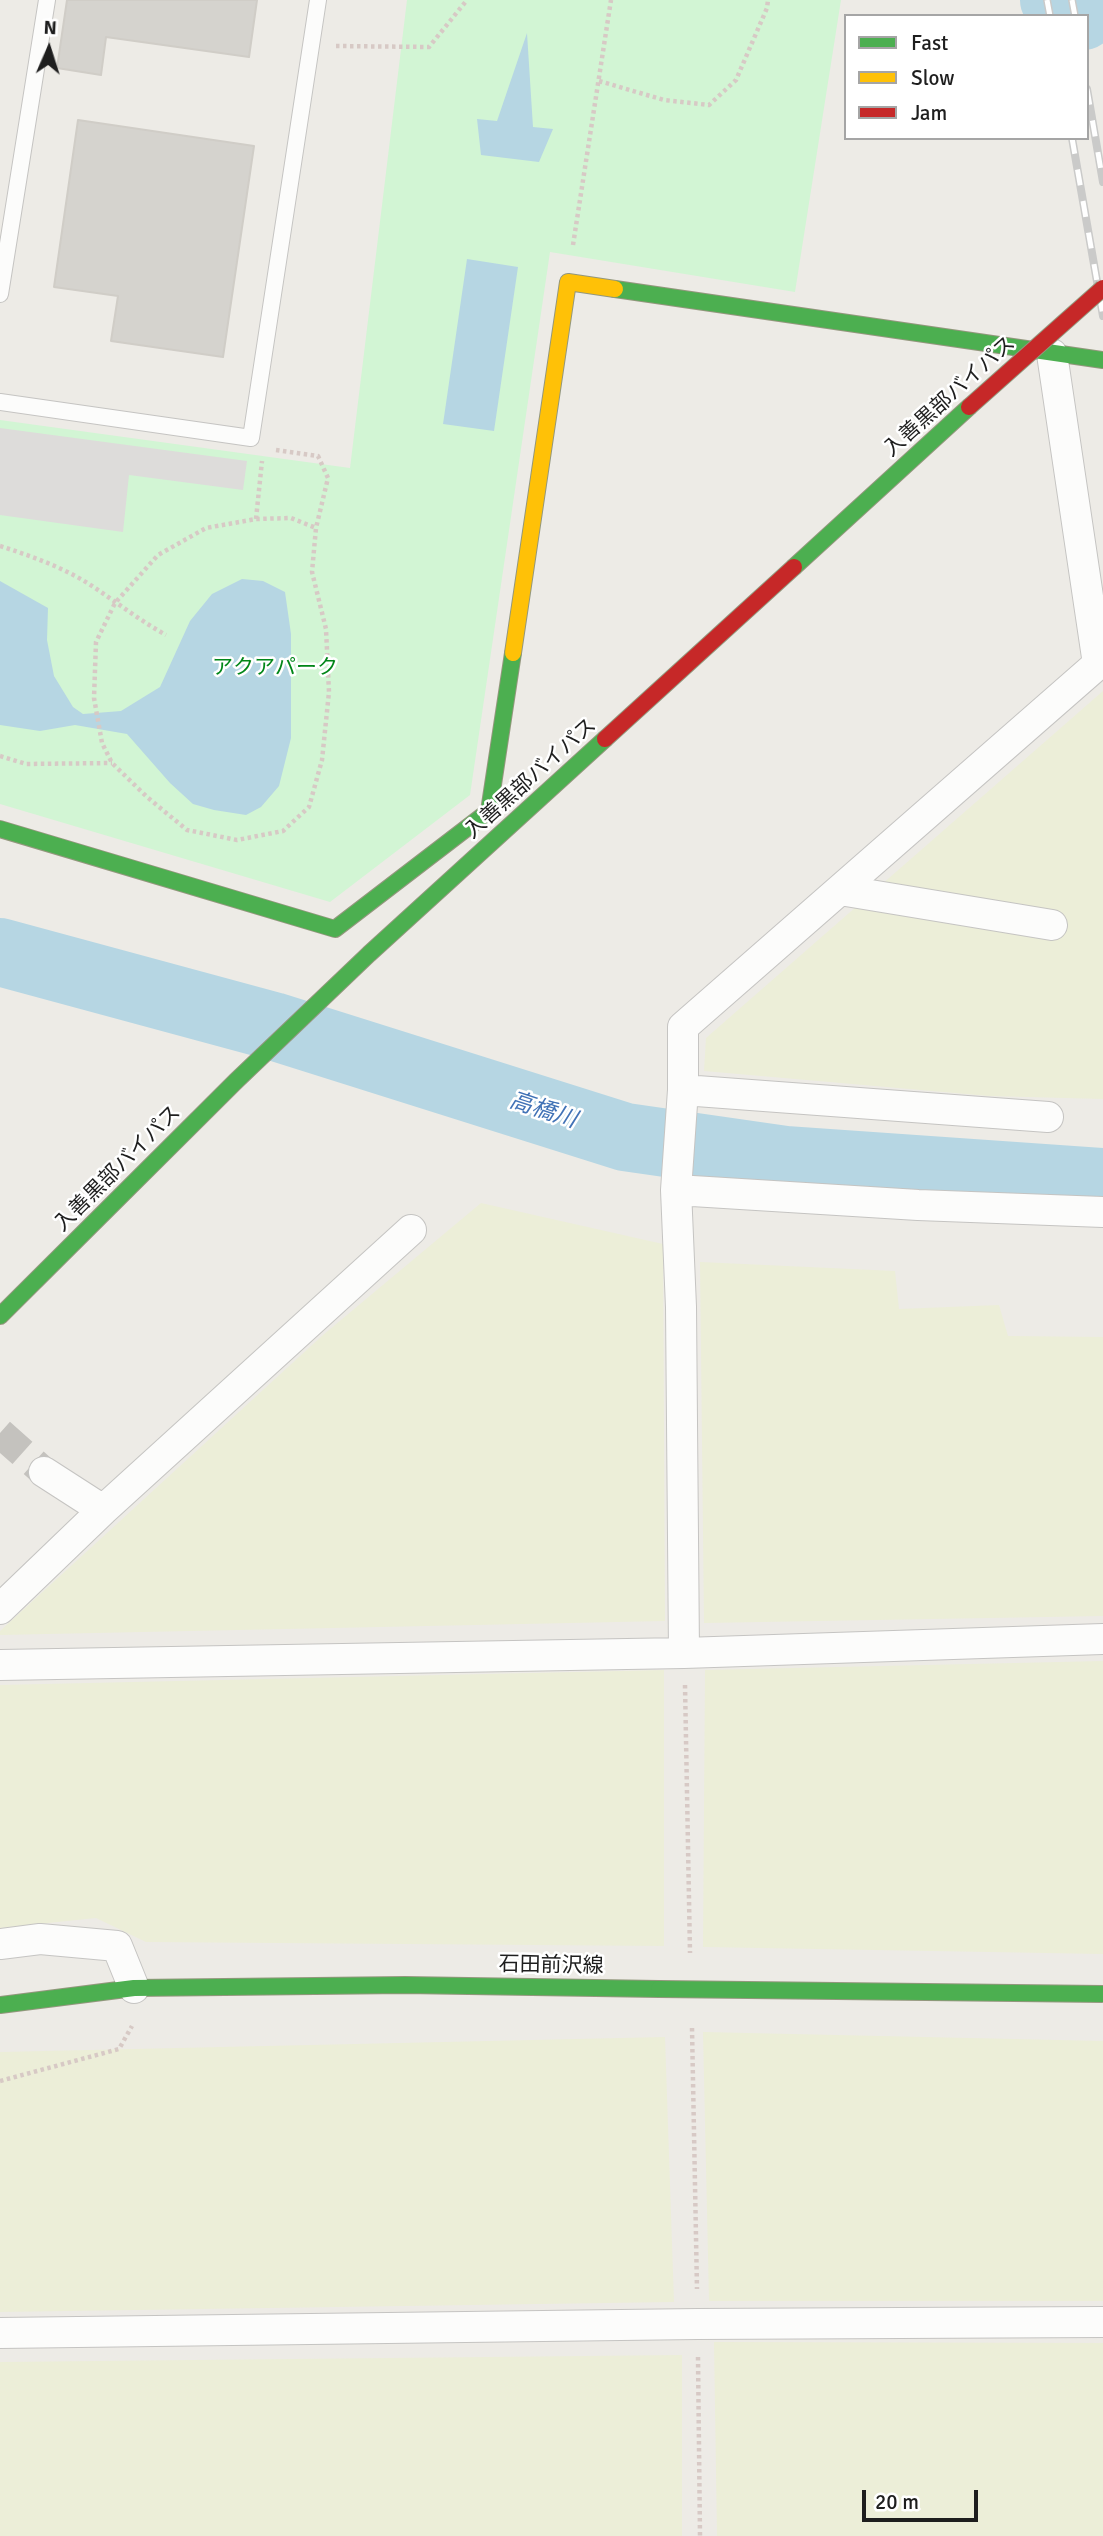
<!DOCTYPE html>
<html>
<head>
<meta charset="utf-8">
<style>
	body { margin:0 }
	#map { position:relative; width:1103px; height:2536px; overflow:hidden; background:#edebe6; font-family:Signika,sans-serif }
	canvas { display:block }
	.legend { position:absolute; left:844px; top:14px; width:245px; height:126px; box-sizing:border-box; background:#fff; border:2px solid #a5a5a5; margin:0; padding:9px 12px; list-style:none; font-size:21px; color:#1e1e1e }
	.legend li { display:flex; align-items:center; gap:14px; height:35px }
	.legend b { width:35px; border:2px solid #a5a5a5 }
	.north { position:absolute; left:14px; top:14px; width:70px; height:70px; -webkit-text-stroke:5px #fff; paint-order:stroke; rotate:3deg; font-size:19px; font-weight:700; line-height:28px; text-align:center; color:#1e1e1e }
	.north::after { content:''; display:block; margin:auto; width:24px; height:32px; background:#1e1e1e; clip-path:polygon(50% 0,100% 100%,50% 72%,0 100%) }
	.scale { position:absolute; left:862px; top:2490px; width:116px; height:32px; box-sizing:border-box; border:4px solid #1e1e1e; border-top:0; padding-left:9px; font-size:21px; line-height:24px; white-space:nowrap; color:#1e1e1e; -webkit-text-stroke:5px #fff; paint-order:stroke }
</style>
</head>
<body>
<div id="map">
<canvas width="1103" height="2536"></canvas>
<ul class="legend">
<li><b style="height:9px;background:#4caf50"></b>Fast</li>
<li><b style="height:9px;background:#ffc107"></b>Slow</li>
<li><b style="height:9px;background:#c62828"></b>Jam</li>
</ul>
<div class="north">N</div>
<div class="scale">20 m</div>
</div>
<script>
const g = document.querySelector('canvas').getContext('2d');
g.lineJoin = 'round';
function paint(path, color) { g.fillStyle = color; g.fill(path, 'evenodd'); }
function trace(path, color, width, dash) { g.strokeStyle = color; g.lineWidth = width; g.lineCap = dash ? 'butt' : 'round'; g.setLineDash(dash || []); g.stroke(path); }
function label(font, color, halo, rows, align = 'center') {
  g.font = font + ' Signika,"Noto Sans JP",sans-serif'; g.lineWidth = 5; g.setLineDash([]); g.textBaseline = 'middle'; g.strokeStyle = halo; g.fillStyle = color; for (const [text, x, y, turn = 0] of rows) {
    g.save(); g.translate(x, y); g.rotate((+turn || 0) * Math.PI / 180); g.textAlign = isNaN(turn) ? turn : align; if (halo) g.strokeText(text, 0, 0); g.fillText(text, 0, 0); g.restore();
  }
}
const farmland = new Path2D(`
	M1103,691V1099L989,1096L704,1071L706,1038Z
	M481,1203L663,1244L665,1621L0,1635V1631L323,1335Z
	M700,1262L895,1271L899,1309L999,1305L1008,1336L1103,1337V1616L704,1623Z
	M1103,1661V1954L703,1947L705,1670Z
	M664,1670V1946L146,1942L96,1918L0,1928V1685Z
	M703,2032L1103,2041V2301H709Z
	M665,2037L674,2302L0,2312V2052Z
	M714,2342L1103,2343V2536H717Z
	M682,2355V2536H0V2362Z`);
const park = new Path2D(`
	M407,0H841L795,292L550,252L470,795L330,902L0,804V420L350,468Z`);
const parking = new Path2D(`
	M0,428L247,461L243,490L129,475L123,532L0,515Z`);
const water = new Path2D(`
	M527,33L533,127L553,129L539,162L481,155L477,119L497,121Z
	M467,259L518,267L494,431L443,424Z
	M242,579L263,581L285,592L291,634V738L279,786L261,807L246,815L214,810L193,804L170,783L127,734L75,725L40,731L0,725V581L48,608L47,640L54,676L73,707L83,714L121,711L160,687L190,621L212,594Z`);
const river = new Path2D(`
	M1054,0L1083,16
	M0,952L273,1026L625,1137L785,1160L1103,1182`);
const building = new Path2D(`
	M67,0H257L249,57L106,37L101,75L57,68Z
	M78,120L254,146L223,357L111,341L118,296L54,287Z`);
const streetTunnel = new Path2D(`
	M0,1433L44,1472`);
const path = new Path2D(`
	M336,46L429,47L467,0
	M599,81L664,100L709,105L736,80L767,8L768,0
	M573,245L611,0
	M276,450L318,456L328,478L316,528L312,572L326,629L329,692L322,760L309,807L283,831L237,840L187,830L147,797L112,763L102,743L94,698L96,642L115,603L158,555L206,528L256,519L291,518L316,528
	M256,519L262,461
	M0,546C31,556 62,567 89,584C115,601 139,620 166,635
	M0,756L26,764L112,763
	M685,1685L690,1953
	M692,2028L697,2289
	M0,2081L119,2049L132,2026
	M698,2357L700,2536`);
const lane = new Path2D(`
	M0,294L47,0
	M0,402L251,438L318,0`);
const street = new Path2D(`
	M840,890L1052,925
	M1048,1117L683,1090V1027L1098,664L1052,354
	M676,1190L683,1090
	M44,1472L103,1510L411,1230
	M0,1609L103,1510
	M684,1653L681,1307L676,1190L918,1205L1103,1212
	M0,1665L684,1653L1103,1639
	M0,1944L40,1939L117,1946L134,1988
	M0,2333L698,2324L1103,2322`);
const fast = new Path2D(`
	M615,289L1103,360
	M794,567L969,407
	M0,829L335,929L489,811L513,653
	M0,1316L236,1081L369,954L605,739
	M0,2005L134,1988L405,1985L659,1989`);
const slow = new Path2D(`
	M513,653L568,282L615,289`);
const jam = new Path2D(`
	M605,739L794,567`);
const rail = new Path2D(`
	M1047,0L1050,16
	M1072,0L1075,16
	M1087,89L1103,182
	M1072,138L1103,316`);
const fastBridge = new Path2D(`
	M659,1989L1103,1994`);
const jamBridge = new Path2D(`
	M969,407L1103,288`);
const streetNames = [
	["入善黒部バイパス",950,397,-42],
	["入善黒部バイパス",531,779,-42],
	["入善黒部バイパス",118,1169,-45],
	["石田前沢線",551,1966,1]
];
const parkNames = [
	["アクアパーク",275,668]
];
const waterNames = [
	["高橋川",543,1111,18]
];
paint(farmland, '#eceed8');
paint(park, '#d2f5d4');
paint(parking, '#dddcda');
paint(water, '#b6d6e3');
trace(river, '#b6d6e3', 68);
paint(building, '#d5d3ce');
trace(building, '#d0cdc7', 2);
trace(streetTunnel, '#c4c2be', 30, [30, 15]);
trace(lane, '#c5c4c2', 18);
trace(street, '#c5c4c2', 32);
trace(fast, '#93977d', 18);
trace(slow, '#93977d', 18);
trace(jam, '#93977d', 18);
trace(path, '#d7c9c5', 4.5, [3.5, 3.5]);
trace(lane, '#fcfcfb', 16);
trace(street, '#fcfcfb', 30);
trace(fast, '#4caf50', 16);
trace(slow, '#ffc107', 16);
trace(jam, '#c62828', 16);
trace(rail, '#cacac9', 8);
trace(rail, '#fff', 5, [16]);
trace(fastBridge, '#93977d', 18, []);
trace(jamBridge, '#93977d', 18, []);
trace(fastBridge, '#4caf50', 16);
trace(jamBridge, '#c62828', 16);
label('21px', '#1e1e1e', '#fff', streetNames);
label('21px', '#018618', '#fff', parkNames);
label('italic 23px', '#4172b6', '#fff', waterNames);
</script>
</body>
</html>
